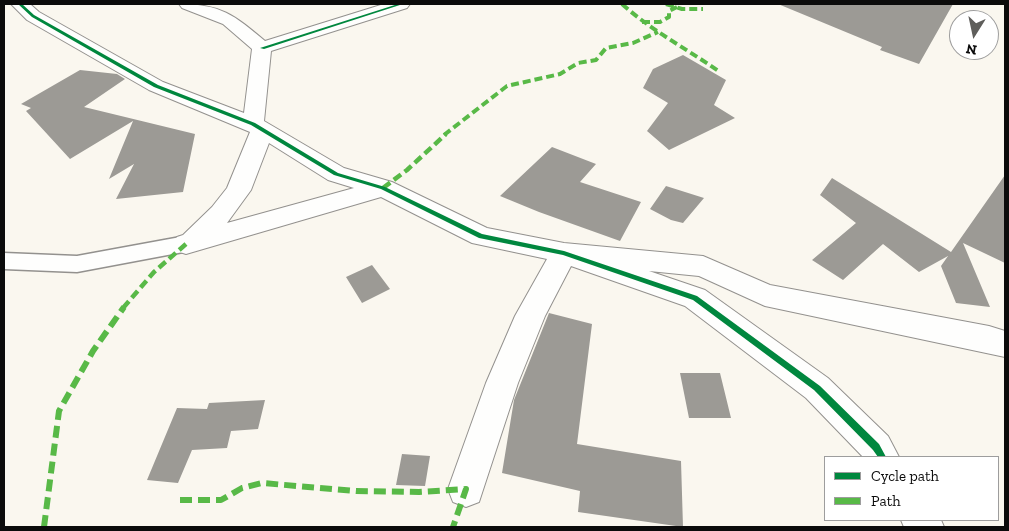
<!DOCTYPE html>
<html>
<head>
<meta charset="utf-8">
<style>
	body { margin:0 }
	#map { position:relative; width:1009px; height:531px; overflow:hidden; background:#faf7ef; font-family:"Zilla Slab",serif }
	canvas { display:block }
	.frame { position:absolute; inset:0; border:5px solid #0b0b0b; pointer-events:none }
	.legend { position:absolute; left:824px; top:456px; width:175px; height:65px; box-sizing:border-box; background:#fff; border:1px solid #9d9d9d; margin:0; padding:6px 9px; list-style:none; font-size:15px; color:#0b0b0b }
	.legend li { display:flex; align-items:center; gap:10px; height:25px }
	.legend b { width:25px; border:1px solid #9d9d9d }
	.north { position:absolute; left:949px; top:10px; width:50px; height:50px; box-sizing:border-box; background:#fff; border:1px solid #9d9d9d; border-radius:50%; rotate:190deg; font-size:14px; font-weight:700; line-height:20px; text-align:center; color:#0b0b0b }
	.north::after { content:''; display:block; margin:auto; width:18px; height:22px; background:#5f5e5b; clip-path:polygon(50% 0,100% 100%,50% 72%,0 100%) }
</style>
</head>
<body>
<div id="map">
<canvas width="1009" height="531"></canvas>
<div class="frame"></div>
<ul class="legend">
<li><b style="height:6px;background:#00873e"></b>Cycle path</li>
<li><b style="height:6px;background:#58b947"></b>Path</li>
</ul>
<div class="north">N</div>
</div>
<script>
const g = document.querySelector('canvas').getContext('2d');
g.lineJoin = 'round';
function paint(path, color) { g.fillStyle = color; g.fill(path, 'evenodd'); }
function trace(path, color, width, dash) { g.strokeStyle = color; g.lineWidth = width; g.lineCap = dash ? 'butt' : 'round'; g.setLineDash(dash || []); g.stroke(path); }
const building = new Path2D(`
	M778,4H953L919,64L880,50L882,47Z
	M683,55L726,80L714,105L735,118L669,150L647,131L668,103L643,88L653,69Z
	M80,70L117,74L125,79L84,107L195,134L183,192L116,199L134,164L109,179L133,121L70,159L26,111L31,108L21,104Z
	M552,147L596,164L580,182L641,202L620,241L539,212L500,196Z
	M1005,175V263L963,243L990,307L956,303L941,266L948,256L919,272L883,244L843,280L812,260L856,223L820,195L832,178L951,252Z
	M666,186L704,198L683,223L671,220L650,209Z
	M372,265L390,289L362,303L346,277Z
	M549,313L592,324L577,444L681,461L683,527L578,512L580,491L502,473L514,400Z
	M680,373H720L731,418H689Z
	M265,400L258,429L231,431L227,448L192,450L178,483L147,480L177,408L207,409L209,403Z
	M402,454L430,456L425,486L396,485Z`);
const service = new Path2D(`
	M186,236L194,238L197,244L194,250L77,272L4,269V253L77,256Z`);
const minor = new Path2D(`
	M11,4H30L39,12L163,82L244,113L252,49L223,24L182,8L179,4C221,4 234,15 265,41L384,4H410L407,8L271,51L264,121L344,168L392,182L487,228L564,243L703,256L770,285L989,326L1005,331V357L765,306L699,276L649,271L705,290L828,378L888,436L899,457H863L806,398L685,306L571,266L545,316L518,383L479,502L466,507L453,502L448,489L486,383L515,316L547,259L472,243L381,197L186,254L177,251L173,244L177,237L183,235L212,207L227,188L250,132L149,90L27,20ZM269,143L328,180L354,188L227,223L251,190Z
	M901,520H941L944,527H904Z`);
const quietFar2 = new Path2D(`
	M622,4C652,31 687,49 720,72
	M666,4L682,9H703
	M642,22H660L669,17V11L677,7
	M444,135L507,86L560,74L578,63L596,60L606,48L633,43L658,32`);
const quietFar1 = new Path2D(`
	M383,188L407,170L446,134
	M123,308L154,272L186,244`);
const quiet = new Path2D(`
	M180,500H221L242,488L262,483L356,491L419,492L466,489L453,527
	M44,527L59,411L93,351L124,307`);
const cycleway = new Path2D(`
	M18,4H22L34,15L158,85L255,123L338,173L385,187L482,234L564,251L697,296L820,386L879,444L886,457H878L873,450L814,390L693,300L563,255L479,238L381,189L334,175L251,125L154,87L32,17Z
	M398,4H403L264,49L260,48Z`);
paint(building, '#9c9a95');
trace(service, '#93918e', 3);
trace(minor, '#93918e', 2);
paint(service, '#fefefd');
paint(minor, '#fefefd');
trace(quietFar2, '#58b947', 4, [8, 4]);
trace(quietFar1, '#58b947', 4.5, [9, 4.5]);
trace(quiet, '#58b947', 6, [12, 6]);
paint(cycleway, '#00873e');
</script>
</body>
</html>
